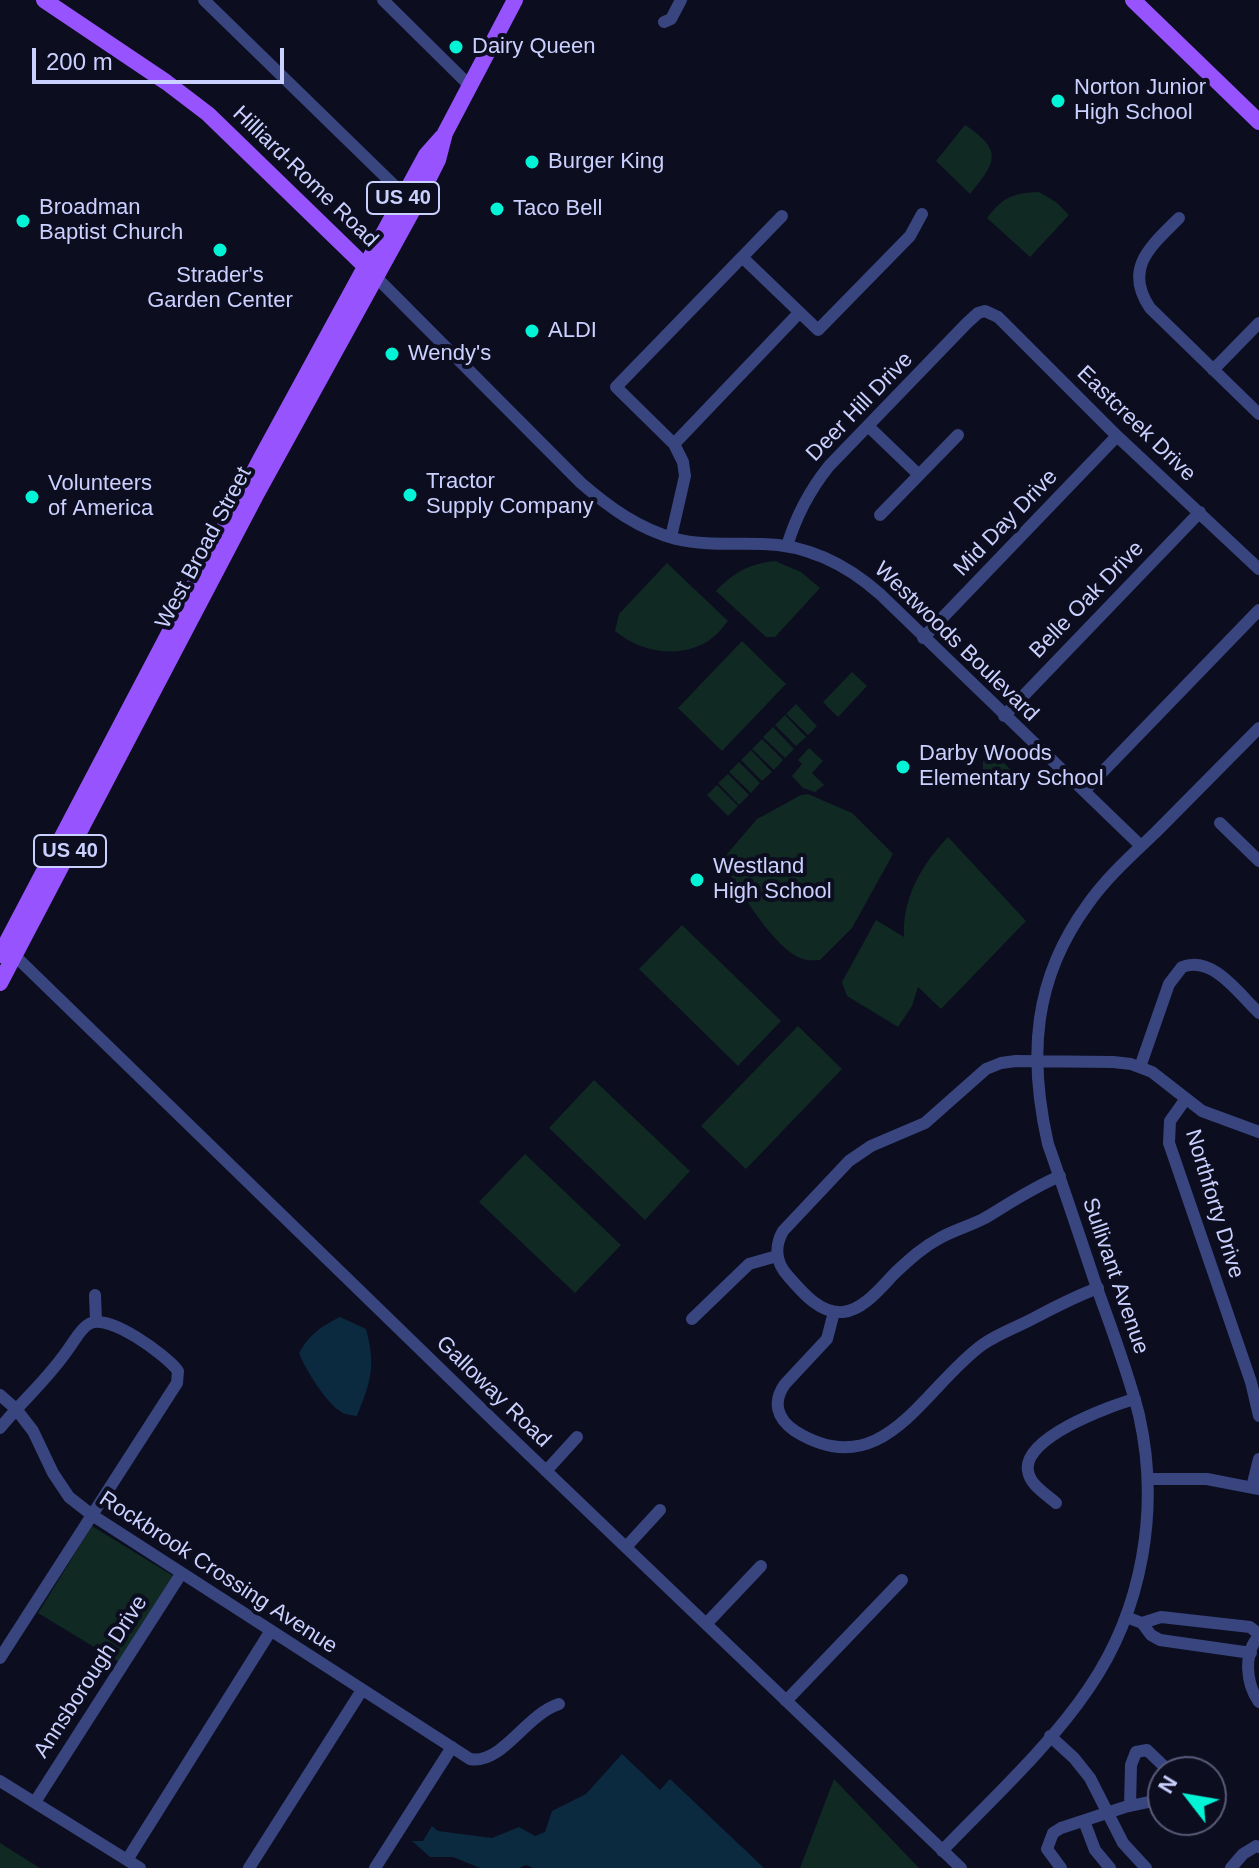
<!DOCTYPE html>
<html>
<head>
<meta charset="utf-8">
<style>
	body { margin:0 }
	#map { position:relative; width:1259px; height:1868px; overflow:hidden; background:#0c0d1f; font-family:Arial,sans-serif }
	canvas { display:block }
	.north { position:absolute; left:1147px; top:1756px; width:80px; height:80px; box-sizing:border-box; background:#0c0d1f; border:2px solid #585b79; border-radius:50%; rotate:301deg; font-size:22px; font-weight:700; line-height:32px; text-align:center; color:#cbd1ff }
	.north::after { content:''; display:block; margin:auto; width:28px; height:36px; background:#02f3d5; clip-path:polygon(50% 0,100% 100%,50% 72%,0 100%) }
	.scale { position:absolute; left:32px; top:48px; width:252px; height:36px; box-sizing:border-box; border:4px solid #cbd1ff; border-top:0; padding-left:10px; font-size:24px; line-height:28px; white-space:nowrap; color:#cbd1ff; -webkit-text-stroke:6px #0c0d1f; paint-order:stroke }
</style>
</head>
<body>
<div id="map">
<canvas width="1259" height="1868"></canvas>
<div class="north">N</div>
<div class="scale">200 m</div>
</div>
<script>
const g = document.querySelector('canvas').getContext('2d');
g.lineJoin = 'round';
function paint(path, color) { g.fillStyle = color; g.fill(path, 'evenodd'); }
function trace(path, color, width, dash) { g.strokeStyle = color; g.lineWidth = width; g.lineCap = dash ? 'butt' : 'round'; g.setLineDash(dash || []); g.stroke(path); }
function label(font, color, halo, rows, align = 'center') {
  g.font = font + ' Arial,sans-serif'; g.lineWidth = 8; g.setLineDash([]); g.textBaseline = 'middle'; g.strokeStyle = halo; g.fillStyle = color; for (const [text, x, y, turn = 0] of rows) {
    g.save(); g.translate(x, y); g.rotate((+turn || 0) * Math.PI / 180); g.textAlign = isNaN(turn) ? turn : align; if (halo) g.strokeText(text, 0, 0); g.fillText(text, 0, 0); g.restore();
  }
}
const green = new Path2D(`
	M965,125C1003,150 997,162 970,194L936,161Z
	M1039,192L1056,202L1069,215L1030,257L987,218C1003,197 1013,193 1039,192Z
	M775,561L801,572L820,588L775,637H766L716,591C734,572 749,564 775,561Z
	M667,563L728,621C722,629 714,638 705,643C675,659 639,651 615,631L619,614Z
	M742,641L786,684L722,751L678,708Z
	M852,672L867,686L838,717L823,702Z
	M796,704L817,726L808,735L786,714Z
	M785,715L806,737L796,746L775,725Z
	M773,727L794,749L785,758L763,737Z
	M762,739L783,760L774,770L752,749Z
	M809,748L823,761L812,773L824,785L815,792L803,788L792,776L802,764L798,760Z
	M751,750L772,772L762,781L741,760Z
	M1001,760L1022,781L983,782V761Z
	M739,762L760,783L751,793L729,772Z
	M728,774L749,795L739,805L718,783Z
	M717,785L738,806L728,816L707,795Z
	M808,794L852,813L893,854L852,928L820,960C816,960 811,961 807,960C776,955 738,886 721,861L757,819L801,795Z
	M948,837L1026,921L941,1009L918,987L912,1006L898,1027L847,996L842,982L876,920L904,937C902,898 922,864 948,837Z
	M682,925L781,1021L738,1066L639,969Z
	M798,1026L842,1069L746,1169L701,1126Z
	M594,1080L690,1171L645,1220L549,1128Z
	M525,1154L621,1245L575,1293L479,1202Z
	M92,1526L175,1577L122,1664L38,1613Z
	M834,1779L919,1868H800Z
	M0,1843L40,1868H0Z`);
const water = new Path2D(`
	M340,1317L366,1329C376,1366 371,1381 357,1416C352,1415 347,1415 343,1413C328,1406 305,1369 299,1353C309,1335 321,1326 340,1317Z
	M622,1754L660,1790L670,1779L764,1868H533L526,1865L519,1868H480L453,1857H430L412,1841H423L432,1826L438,1831L492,1838L519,1827L535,1836L545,1832L552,1811L586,1794Z`);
const minor = new Path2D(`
	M204,0L404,195
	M383,0L470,86
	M664,22L671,19L681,0
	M1179,218C1151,246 1123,268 1150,308L1259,414
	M742,257L818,330L910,236L922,214
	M376,277L581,483C610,508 639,529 676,539C705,546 734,543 763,544C808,545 846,564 880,594L1141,846
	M1213,370L1259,323
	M868,426L919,475
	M674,444L799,313
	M880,515L958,435
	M671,537L685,476L683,462L674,444L616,387L782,216
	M787,546C796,516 809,491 829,466L967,323L978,313L985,311L998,317L1117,436L1259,569
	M923,638L1117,436
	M1004,716L1200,512
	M1084,791L1259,610
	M1220,823L1259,861
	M10,951L496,1423L961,1868
	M1140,1067L1169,984L1182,967C1213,955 1239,994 1259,1013
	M1185,1100L1170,1121L1169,1143L1251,1382L1259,1416
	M1060,1176C1032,1188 1010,1203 985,1218C970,1226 954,1230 940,1238C923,1247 910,1259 896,1272C882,1286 864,1310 843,1312C820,1314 802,1292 788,1276C776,1263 774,1247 783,1231L849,1161L871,1146L925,1123L986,1069L1001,1063L1016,1061L1113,1062L1131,1064L1152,1072L1202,1111L1259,1132
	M95,1295L96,1321
	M834,1312L827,1339L785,1384C772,1402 777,1419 795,1431C883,1486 922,1389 982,1345C999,1333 1018,1327 1036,1317C1057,1306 1076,1296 1098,1288
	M692,1319L749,1264L777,1256
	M0,1395L16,1409L33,1431L53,1473L69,1497L92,1515L470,1759C502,1765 525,1715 559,1704
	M0,1428C23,1400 49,1378 69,1348C75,1340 81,1328 89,1324C108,1312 166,1355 178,1371L177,1383L0,1658
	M546,1471L577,1437
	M1148,1479H1207L1259,1489
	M1252,1487L1259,1459
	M1056,1503C1046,1494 1030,1485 1028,1471C1022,1438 1109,1406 1135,1399
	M626,1547L660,1510
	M1126,1617L1142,1623L1151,1635L1160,1640L1251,1653
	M1142,1623L1161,1617L1250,1627L1259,1634
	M706,1624L761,1566
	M1259,1636C1243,1653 1246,1684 1259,1702
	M786,1701L902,1580
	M1050,1736L1074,1758L1090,1778L1123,1843L1146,1868
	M0,1781L140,1868
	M35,1802L181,1574
	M1130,1806L1131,1765L1136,1752L1147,1750L1170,1772
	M1084,1821L1095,1850L1110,1868
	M942,1851C991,1800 1050,1746 1089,1688C1143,1609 1160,1508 1139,1415C1128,1372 1112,1330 1097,1288C1081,1240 1065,1192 1048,1144C1028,1056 1033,979 1088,904C1107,877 1132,855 1155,833C1190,798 1224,763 1259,728
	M127,1860L270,1632
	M249,1868L362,1690
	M375,1868L452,1747
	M1061,1868L1047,1849L1053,1833L1061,1828L1125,1807L1163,1799
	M1231,1868L1243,1854L1256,1846L1259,1847`);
const major = new Path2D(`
	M44,0L166,82L208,114L372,273
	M1133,0L1259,122
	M0,955L261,458L426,155L442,137
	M0,983L256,495L414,208L438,160L445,133L515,0`);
const markers = [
	[456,47,8,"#02f3d5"],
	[1058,101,8,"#02f3d5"],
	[532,162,8,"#02f3d5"],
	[497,209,8,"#02f3d5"],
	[23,221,8,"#02f3d5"],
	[220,250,8,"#02f3d5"],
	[532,331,8,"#02f3d5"],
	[392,354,8,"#02f3d5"],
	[410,495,8,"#02f3d5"],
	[32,497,8,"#02f3d5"],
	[903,767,8,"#02f3d5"],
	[697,880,8,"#02f3d5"]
];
const shields = [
	[403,198,72],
	[70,851,72]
];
const shieldNames = [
	["US 40",403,198],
	["US 40",70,851]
];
const poiNames = [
	["Dairy Queen",472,47],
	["Norton Junior",1074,88],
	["High School",1074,113],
	["Burger King",548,162],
	["Broadman",39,208],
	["Baptist Church",39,233],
	["Taco Bell",513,209],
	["Strader's",220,276,"center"],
	["Garden Center",220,301,"center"],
	["ALDI",548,331],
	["Wendy's",408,354],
	["Tractor",426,482],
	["Supply Company",426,507],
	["Volunteers",48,484],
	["of America",48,509],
	["Darby Woods",919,754],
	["Elementary School",919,779],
	["Westland",713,867],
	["High School",713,892]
];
const streetNames = [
	["Hilliard-Rome Road",305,177,44],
	["Deer Hill Drive",860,407,-46],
	["Eastcreek Drive",1136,424,44],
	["Mid Day Drive",1006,523,-46],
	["West Broad Street",204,548,-62],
	["Belle Oak Drive",1087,600,-46],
	["Westwoods Boulevard",956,642,44],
	["Northforty Drive",1214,1204,73],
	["Sullivant Avenue",1115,1276,71],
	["Galloway Road",493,1392,44],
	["Rockbrook Crossing Avenue",218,1573,33],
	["Annsborough Drive",91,1677,-57]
];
paint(green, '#102922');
paint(water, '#0b2a3f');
trace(minor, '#38457e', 12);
trace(major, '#9753fd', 16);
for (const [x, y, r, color] of markers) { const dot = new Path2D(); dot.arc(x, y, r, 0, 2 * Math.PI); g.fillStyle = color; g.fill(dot); trace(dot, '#0c0d1f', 3); }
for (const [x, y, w] of shields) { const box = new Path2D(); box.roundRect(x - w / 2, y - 16, w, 32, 6); g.fillStyle = '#0c0d1f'; g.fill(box); trace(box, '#cbd1ff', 2); }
label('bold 20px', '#cbd1ff', null, shieldNames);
label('22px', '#cbd1ff', '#0c0d1f', poiNames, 'left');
label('22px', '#cbd1ff', '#0c0d1f', streetNames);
</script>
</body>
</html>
